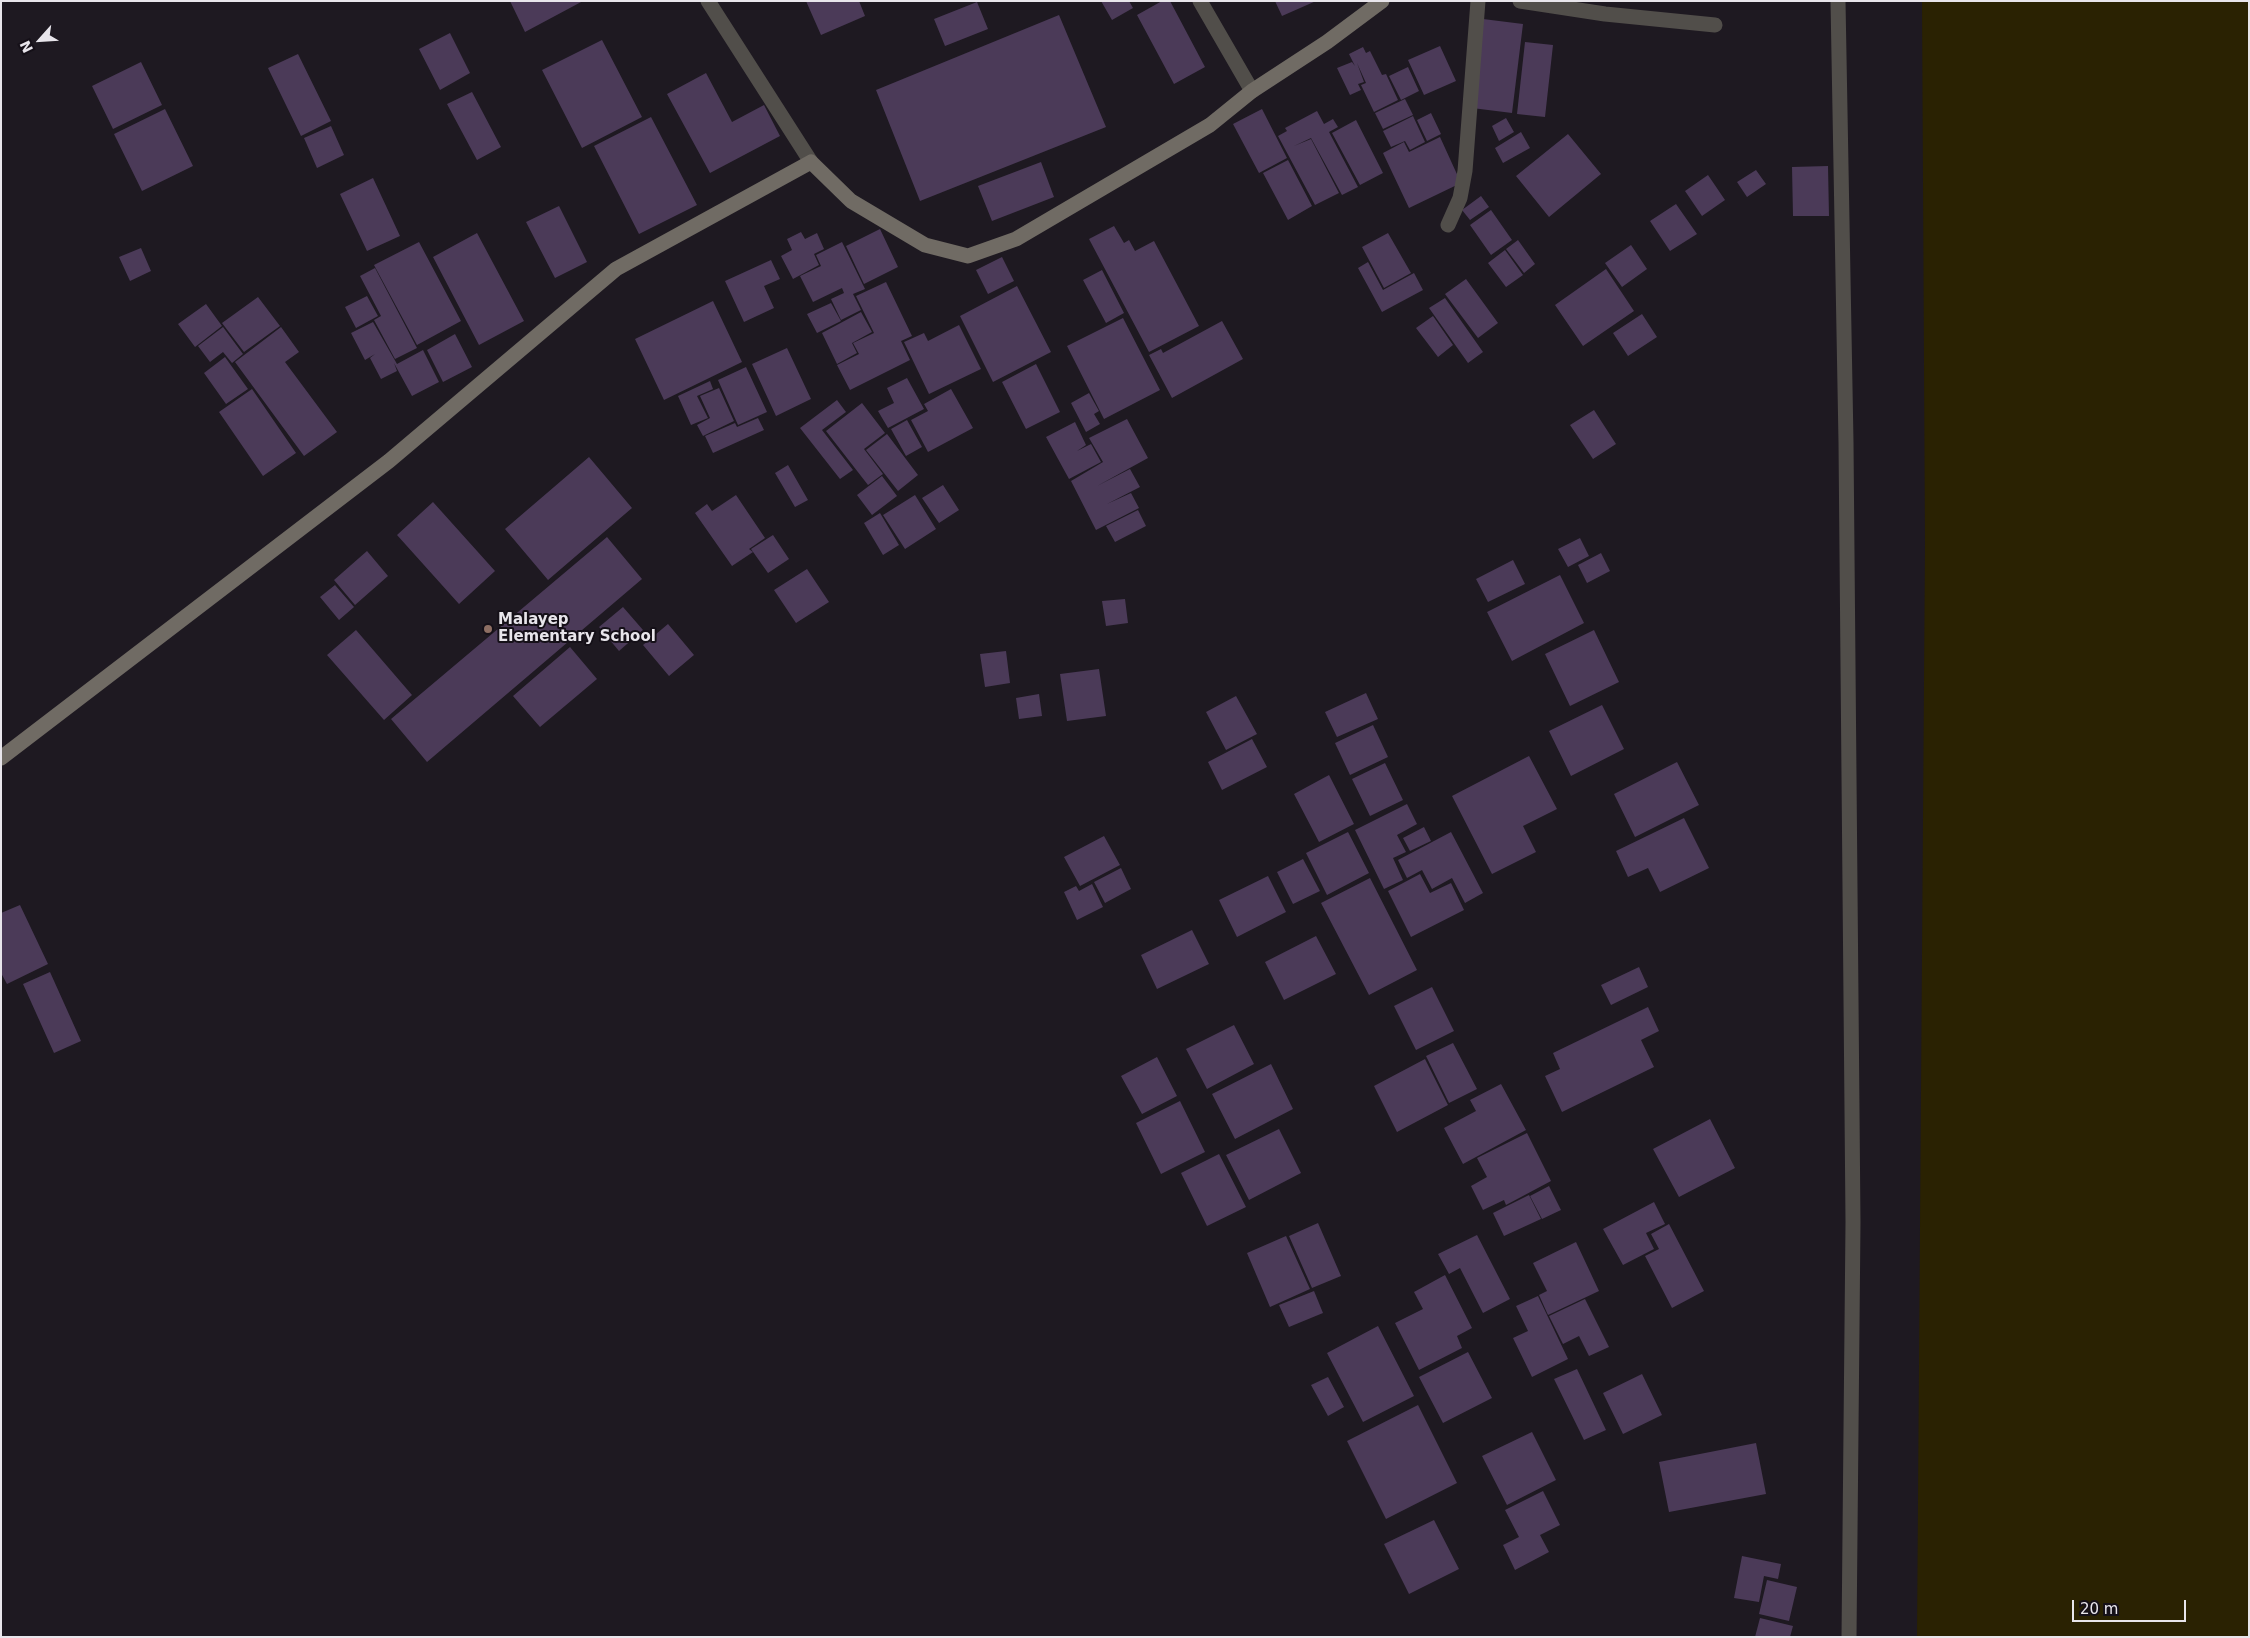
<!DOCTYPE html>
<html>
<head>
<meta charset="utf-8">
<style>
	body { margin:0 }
	#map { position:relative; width:2250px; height:1638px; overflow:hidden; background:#1e1921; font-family:"DejaVu Sans",sans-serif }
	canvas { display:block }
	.frame { position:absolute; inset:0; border:2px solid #e8e5eb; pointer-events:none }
	.north { position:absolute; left:15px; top:15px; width:50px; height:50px; -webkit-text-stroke:4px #151018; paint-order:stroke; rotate:244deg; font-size:14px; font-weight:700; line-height:20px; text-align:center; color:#e8e5eb }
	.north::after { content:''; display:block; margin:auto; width:18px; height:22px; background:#e8e5eb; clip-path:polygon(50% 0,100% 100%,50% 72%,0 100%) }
	.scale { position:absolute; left:2072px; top:1600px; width:114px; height:22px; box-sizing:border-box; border:2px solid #e8e5eb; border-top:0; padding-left:6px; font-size:15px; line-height:18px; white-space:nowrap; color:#e8e5eb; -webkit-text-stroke:4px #151018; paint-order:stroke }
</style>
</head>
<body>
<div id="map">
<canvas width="2250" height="1638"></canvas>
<div class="frame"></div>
<div class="north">N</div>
<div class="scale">20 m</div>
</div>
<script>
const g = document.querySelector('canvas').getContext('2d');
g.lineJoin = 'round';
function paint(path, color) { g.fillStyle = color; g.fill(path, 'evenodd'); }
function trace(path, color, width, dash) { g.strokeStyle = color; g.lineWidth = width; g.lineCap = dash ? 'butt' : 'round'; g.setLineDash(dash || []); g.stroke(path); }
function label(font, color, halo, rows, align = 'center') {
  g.font = font + ' "DejaVu Sans",sans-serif'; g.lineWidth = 4; g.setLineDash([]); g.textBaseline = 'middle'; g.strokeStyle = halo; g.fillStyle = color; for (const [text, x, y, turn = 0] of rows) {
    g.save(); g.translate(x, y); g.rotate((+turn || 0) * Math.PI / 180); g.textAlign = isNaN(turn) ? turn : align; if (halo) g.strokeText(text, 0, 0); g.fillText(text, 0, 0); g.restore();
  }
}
const sand = new Path2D(`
	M1922,1H2249V1637H1917L1925,545Z`);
const building = new Path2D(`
	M510,1H583L525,32Z
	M806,1H859L865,16L821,35Z
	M1101,1H1129L1133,8L1112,20Z
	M1162,1H1170L1205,67L1174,84L1137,15Z
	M1275,1H1316L1282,16Z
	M977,2L988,29L945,46L934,19Z
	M1059,15L1106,127L920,201L876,90Z
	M1483,19L1523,24L1512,113L1472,108Z
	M450,33L470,73L440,90L419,49Z
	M602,40L642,117L582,148L542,70Z
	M1525,42L1553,45L1545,117L1517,114Z
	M1440,46L1456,81L1424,95L1408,60Z
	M1363,47L1366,53L1370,51L1382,75L1386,74L1398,100L1374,112L1361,85L1366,83L1357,63L1364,82L1358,84L1361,90L1350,95L1337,68L1352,62L1355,66L1349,54Z
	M298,54L331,121L301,136L268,68Z
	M141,62L162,105L113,129L92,86Z
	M1408,67L1419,91L1401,100L1389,76Z
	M706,73L732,122L764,105L780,136L710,173L667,94Z
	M472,92L501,147L477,160L447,104Z
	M1405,99L1413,115L1383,129L1375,113Z
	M165,109L193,166L142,191L114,134Z
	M1262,109L1287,158L1259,173L1233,124Z
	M1317,111L1324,124L1333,119L1338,127L1329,132L1358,187L1342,195L1311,138L1294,146L1311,139L1339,193L1315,205L1278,136L1287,131L1285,128Z
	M1431,113L1441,134L1427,141L1417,120Z
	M1413,116L1425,142L1410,150L1405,141L1391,147L1383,131Z
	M651,117L697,205L639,234L594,146Z
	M1506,118L1514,132L1499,141L1492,126Z
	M1356,120L1383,173L1360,185L1332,133Z
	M331,126L344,155L317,168L304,138Z
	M1521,132L1530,148L1503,163L1495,148Z
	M1568,134L1601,174L1549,217L1516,176Z
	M1440,137L1461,183L1409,208L1383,153L1404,142L1409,152Z
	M1288,160L1312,206L1288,220L1263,173Z
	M1041,162L1054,197L992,221L978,186Z
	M1828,166L1829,216H1793L1792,167Z
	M1756,170L1766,184L1747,197L1737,182Z
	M1708,175L1725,200L1702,216L1685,191Z
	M373,178L400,236L367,251L340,194Z
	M1481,196L1489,207L1470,220L1462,210Z
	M1676,204L1697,234L1670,251L1650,221Z
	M559,206L587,262L555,278L526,222Z
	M1491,210L1512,240L1491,255L1470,225Z
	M1114,226L1124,243L1129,240L1135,251L1154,241L1199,326L1149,352L1089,239Z
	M880,229L898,267L864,284L846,246Z
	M801,232L805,239L817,233L824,249L814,254L819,265L793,279L781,256L792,250L787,239Z
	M477,233L524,321L479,345L433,257Z
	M1388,233L1411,273L1384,288L1362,247Z
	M1518,240L1535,264L1524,273L1506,249Z
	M419,242L461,321L417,345L374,265Z
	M842,242L865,289L853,294L861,310L841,320L831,299L844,293L842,288L813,302L800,276L821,266L816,255Z
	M1631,245L1647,269L1622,287L1605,263Z
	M141,248L151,271L130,281L119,257Z
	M1505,250L1523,275L1506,287L1488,263Z
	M1002,257L1014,281L988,294L976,270Z
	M771,260L780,279L764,286L774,308L744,322L725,281Z
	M1368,262L1383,290L1414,273L1423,290L1382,312L1358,268Z
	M375,268L417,348L395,359L374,320L381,316L360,276Z
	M1606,269L1634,311L1583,346L1555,305Z
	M1102,270L1124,313L1106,323L1083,280Z
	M1466,279L1498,323L1478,338L1445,294Z
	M886,282L912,336L901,341L910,360L850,390L837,365L859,354L853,343L874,333L856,296Z
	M1017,286L1051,352L993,382L960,316Z
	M367,296L378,316L356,328L345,307Z
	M258,297L280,326L244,352L222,323Z
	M1445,298L1483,352L1468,363L1429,308Z
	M713,301L742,362L664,400L635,339Z
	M831,303L841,321L817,333L807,314Z
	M206,304L222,326L195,347L178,324Z
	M861,312L872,332L852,343L857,353L837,364L822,333Z
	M1642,314L1657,337L1628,356L1613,333Z
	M1433,316L1453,345L1438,357L1416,328Z
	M1123,318L1160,390L1104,419L1067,346Z
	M1222,321L1243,359L1172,398L1149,355L1161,349L1163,353Z
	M373,322L397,364L423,350L439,382L412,396L394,363L397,371L381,379L370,358L375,354L365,360L351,333Z
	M959,325L981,369L929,394L904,342L924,333L928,341Z
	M223,327L243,354L232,363L223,352L210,362L198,346Z
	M281,327L299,352L285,362L337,432L304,456L235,362Z
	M455,334L472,367L443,382L427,350Z
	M787,348L811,399L776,416L752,364Z
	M225,357L248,389L226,404L204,373Z
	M1036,364L1060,412L1026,429L1002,382Z
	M746,367L767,412L738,425L718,380Z
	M907,378L924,409L888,428L878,411L894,403L887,388Z
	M710,381L713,389L697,396L708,418L691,425L678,396Z
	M719,388L734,421L703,436L697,425L710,418L700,396Z
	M252,389L296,453L263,476L219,412Z
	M951,389L973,428L928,452L911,420L928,411L924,404Z
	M1089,393L1099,411L1094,414L1100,424L1086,432L1071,403Z
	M837,400L846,412L822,430L853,470L840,479L800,428Z
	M862,403L885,433L864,449L883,474L868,485L826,431Z
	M1594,410L1616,444L1593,459L1570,425Z
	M758,418L764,430L713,453L705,436L735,423L737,427Z
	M1127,419L1148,458L1097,486L1130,469L1140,487L1107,504L1131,493L1139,508L1096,530L1071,481L1103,462L1089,438Z
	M907,420L922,447L906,456L891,429Z
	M1075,422L1086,445L1077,451L1091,444L1101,462L1069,479L1046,437Z
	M887,434L918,475L898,491L866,450Z
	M589,457L632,508L548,580L505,529Z
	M788,465L808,500L795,507L775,473Z
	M882,476L897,496L872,515L857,495Z
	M943,485L959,510L939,523L922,498Z
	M736,495L765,538L749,549L753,552L732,566L695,513L707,504L712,511Z
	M915,495L936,529L905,549L883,515Z
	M433,502L495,571L459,604L397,535Z
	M1138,510L1146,526L1115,542L1106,526Z
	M880,513L899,545L883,555L864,523Z
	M773,535L789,559L768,573L751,549Z
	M607,537L642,579L427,762L391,719Z
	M1580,538L1589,556L1568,567L1558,549Z
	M367,551L388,576L355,605L334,580Z
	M1601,553L1610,571L1587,583L1578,565Z
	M1513,560L1525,584L1488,602L1476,579Z
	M807,569L829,602L796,623L774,590Z
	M1560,575L1584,623L1512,661L1487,612Z
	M335,585L354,607L339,620L320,597Z
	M1125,599L1128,623L1106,626L1102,601Z
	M623,607L643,630L619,651L599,627Z
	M668,624L694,655L669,676L643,645Z
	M356,630L412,695L384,720L327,655Z
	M1594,630L1619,682L1570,706L1545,654Z
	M570,647L597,679L540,727L513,696Z
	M1006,651L1010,683L985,687L980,654Z
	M1099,669L1106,716L1067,721L1060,674Z
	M1366,693L1378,719L1337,737L1325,712Z
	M1039,694L1042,716L1019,719L1016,698Z
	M1236,696L1257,734L1226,750L1206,712Z
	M1602,705L1624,749L1571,776L1549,731Z
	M1373,725L1388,757L1350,775L1335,743Z
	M1252,739L1267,767L1222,790L1208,762Z
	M1529,756L1557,809L1523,826L1536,852L1492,874L1452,796Z
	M1677,762L1699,805L1635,837L1614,794Z
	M1385,763L1403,800L1370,816L1352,779Z
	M1329,775L1354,824L1319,842L1294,794Z
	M1407,804L1417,824L1397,835L1406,852L1393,858L1403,880L1384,889L1355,830Z
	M1684,818L1709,868L1660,892L1648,868L1628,877L1616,851Z
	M1424,827L1431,841L1410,851L1403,838Z
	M1348,832L1369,873L1327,895L1306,853Z
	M1451,832L1483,893L1465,903L1452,878L1432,889L1422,870L1407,878L1398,860Z
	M1104,836L1120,865L1080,886L1064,857Z
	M1303,859L1320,891L1293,904L1277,872Z
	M1121,868L1131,889L1105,903L1094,882Z
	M1420,874L1430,893L1451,883L1464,910L1411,937L1388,891Z
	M1268,876L1286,912L1237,937L1219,900Z
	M1370,878L1417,970L1369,995L1321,903Z
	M1092,884L1103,907L1077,920L1064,892L1076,886L1079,891Z
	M20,905L48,964L7,984L1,973V913Z
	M1192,930L1209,964L1157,989L1141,955Z
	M1316,936L1336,974L1284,1000L1265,962Z
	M1639,967L1648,987L1611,1005L1601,985Z
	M50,972L81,1041L54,1053L23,984Z
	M1432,987L1454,1031L1416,1050L1394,1006Z
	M1648,1007L1659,1031L1641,1040L1654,1067L1562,1112L1545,1076L1560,1069L1553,1053Z
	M1234,1025L1254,1064L1207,1089L1186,1049Z
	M1453,1043L1477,1089L1449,1103L1426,1056Z
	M1157,1057L1177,1096L1142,1114L1121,1076Z
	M1425,1059L1448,1105L1397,1132L1374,1086Z
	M1271,1064L1293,1109L1235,1139L1212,1094Z
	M1501,1084L1526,1130L1463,1164L1444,1128L1476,1111L1470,1100Z
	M1180,1101L1205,1152L1161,1174L1136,1123Z
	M1710,1119L1735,1168L1679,1197L1653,1149Z
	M1279,1129L1301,1173L1249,1200L1226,1155Z
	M1527,1133L1551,1181L1506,1205L1504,1200L1483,1210L1471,1186L1487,1177L1477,1158Z
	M1219,1154L1246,1207L1207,1226L1181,1173Z
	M1549,1186L1561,1210L1542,1219L1530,1196Z
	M1529,1195L1541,1219L1504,1236L1493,1213Z
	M1654,1202L1665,1224L1646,1233L1654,1249L1623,1265L1603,1229Z
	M1318,1223L1341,1276L1312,1288L1289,1236Z
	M1669,1224L1704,1291L1672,1308L1645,1256L1659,1249L1651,1234Z
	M1477,1235L1510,1299L1483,1313L1460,1268L1449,1274L1438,1254Z
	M1286,1236L1310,1289L1270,1307L1247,1253Z
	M1576,1242L1599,1291L1548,1315L1539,1295L1547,1291L1533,1263Z
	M1445,1275L1472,1328L1457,1336L1462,1348L1419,1370L1395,1323L1423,1309L1414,1292Z
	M1314,1291L1323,1313L1289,1327L1279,1305Z
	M1538,1296L1568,1359L1532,1377L1513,1338L1528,1331L1516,1306Z
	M1585,1299L1609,1347L1589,1356L1579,1336L1563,1344L1549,1316Z
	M1378,1326L1414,1396L1363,1422L1327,1353Z
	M1468,1352L1492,1398L1443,1423L1419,1377Z
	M1577,1369L1606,1430L1584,1440L1554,1379Z
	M1642,1374L1662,1415L1623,1434L1603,1393Z
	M1328,1377L1344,1407L1328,1416L1311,1385Z
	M1418,1405L1457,1483L1386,1519L1347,1441Z
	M1532,1432L1556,1480L1507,1505L1482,1456Z
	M1756,1443L1766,1494L1669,1512L1659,1462Z
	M1543,1491L1560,1525L1540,1535L1549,1552L1515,1570L1503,1545L1519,1537L1505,1510Z
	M1434,1520L1459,1569L1409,1594L1384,1544Z
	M1742,1556L1781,1564L1778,1579L1764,1576L1759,1602L1734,1598Z
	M1767,1580L1797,1587L1789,1621L1759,1614Z
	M1760,1618L1793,1626L1790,1637H1755Z`);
const street = new Path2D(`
	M708,1L811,162
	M1200,1L1252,91
	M1520,1L1605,14L1715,25
	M1838,1L1846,442L1853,1222L1849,1637
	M1448,225L1460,198L1465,171L1478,1`);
const secondary = new Path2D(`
	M1,758L389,461L616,269L811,162L851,201L925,245L968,256L1016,239L1210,125L1252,91L1327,42L1382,1`);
const markers = [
	[488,629,5,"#8d6e63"]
];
const poiNames = [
	["Malayep",498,620],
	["Elementary School",498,637]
];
paint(sand, '#2a2202');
paint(building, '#4b3a58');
trace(street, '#514e4a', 15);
trace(secondary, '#706b64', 15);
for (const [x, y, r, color] of markers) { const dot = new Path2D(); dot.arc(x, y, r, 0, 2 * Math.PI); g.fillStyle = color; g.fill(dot); trace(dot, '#151018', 2); }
label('bold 15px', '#e8e5eb', '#151018', poiNames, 'left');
</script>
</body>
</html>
